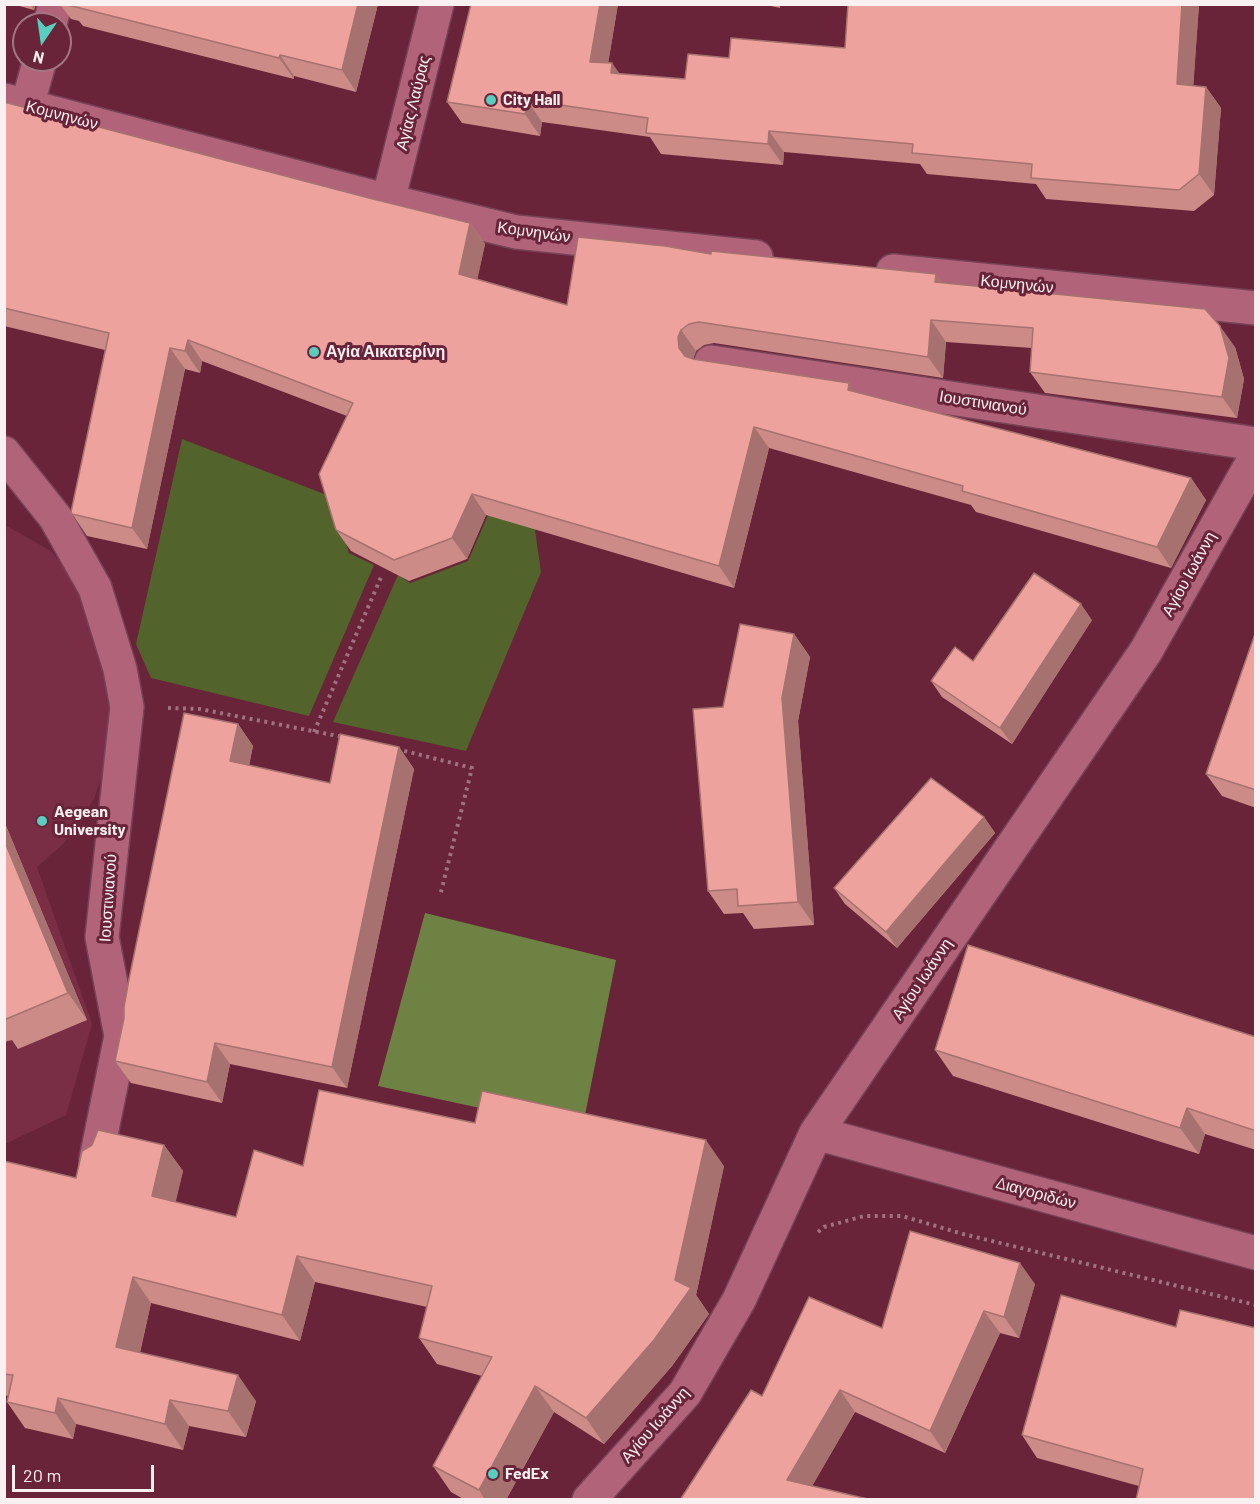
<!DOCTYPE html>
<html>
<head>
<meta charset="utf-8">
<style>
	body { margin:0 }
	#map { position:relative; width:1260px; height:1504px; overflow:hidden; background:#69243a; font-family:Barlow,sans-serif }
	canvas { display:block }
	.frame { position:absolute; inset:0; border:6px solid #f9f0f2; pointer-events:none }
	.north { position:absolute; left:12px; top:12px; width:60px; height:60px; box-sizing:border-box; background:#69243a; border:2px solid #a37684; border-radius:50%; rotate:193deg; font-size:16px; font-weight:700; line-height:24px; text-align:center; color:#f9f0f2 }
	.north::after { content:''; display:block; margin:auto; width:21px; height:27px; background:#59cebf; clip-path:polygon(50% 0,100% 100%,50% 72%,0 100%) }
	.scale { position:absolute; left:12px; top:1465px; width:142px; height:27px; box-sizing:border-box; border:3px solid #f9f0f2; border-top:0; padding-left:8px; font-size:18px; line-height:21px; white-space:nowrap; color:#f9f0f2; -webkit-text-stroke:4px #69243a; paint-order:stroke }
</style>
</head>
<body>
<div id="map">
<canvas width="1260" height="1504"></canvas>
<div class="frame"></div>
<div class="north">N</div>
<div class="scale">20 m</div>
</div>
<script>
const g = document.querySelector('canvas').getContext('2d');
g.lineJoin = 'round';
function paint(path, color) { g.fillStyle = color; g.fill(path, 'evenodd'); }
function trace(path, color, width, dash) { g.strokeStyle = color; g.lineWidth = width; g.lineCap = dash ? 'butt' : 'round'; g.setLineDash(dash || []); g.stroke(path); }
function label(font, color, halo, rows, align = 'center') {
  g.font = font + ' Barlow,sans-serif'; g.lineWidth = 6; g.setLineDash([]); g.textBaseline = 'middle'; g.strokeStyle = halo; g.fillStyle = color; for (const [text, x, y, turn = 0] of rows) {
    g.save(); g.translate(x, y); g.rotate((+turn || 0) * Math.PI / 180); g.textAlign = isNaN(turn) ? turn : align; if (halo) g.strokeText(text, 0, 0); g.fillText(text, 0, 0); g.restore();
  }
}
const built = new Path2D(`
	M5,525L51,551L84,592L114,673L111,750L94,799L63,844L37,867L92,1024L66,1115L5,1144Z`);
const green = new Path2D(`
	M524,433L558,445L535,530L541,572L466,751L333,722L398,575L410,583L468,561Z
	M182,439L332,497L349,553L374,565L309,716L151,678L136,644Z`);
const forest = new Path2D(`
	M425,913L616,960L582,1130L378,1086Z`);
const path = new Path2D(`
	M168,708L200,709L343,737
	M314,732L382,575
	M397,749L472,768L440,896
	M818,1232L824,1227L864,1216H902L963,1234L1256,1305`);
const minor = new Path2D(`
	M50,24L55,4
	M4,100L388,201L516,232L756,257
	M27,106L40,60
	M388,201L437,4
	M893,271L1256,308
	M711,362L1256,444
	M4,453L55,517L95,588L120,669L127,707L102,937L121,1036L96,1159
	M816,1133L1256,1253
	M589,1500L685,1393L739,1300L816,1133L1146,651L1256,456`);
const wall = new Path2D(`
	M12,4H36L34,10Z
	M60,4H378L356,92L294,76V79L83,26L79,21L71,19Z
	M471,4H618L608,63L620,74L685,79L729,58L845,48L848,4H1199L1193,86L1206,87L1221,108L1214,195L1194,211L1046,199L1036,184L927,174L920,164L784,152L783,165L661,154L650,137L542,122L540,136L462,123L447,102Z
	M762,4H780V8Z
	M4,102L369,198L470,223L485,244L477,279L567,305L711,254L936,274L942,283L1235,347L1244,379L1237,418L1045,393L1030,372L1032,348L946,342L943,378L714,343L704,345L696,351L693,359L856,392L1191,478L1206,500L1171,568L976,512L971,505L769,448L734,588L486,515L467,559L409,581L351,551L336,530L347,416L202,361L200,373L185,369L147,549L87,536L71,512L105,350L4,326Z
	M1092,620L1012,744L942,697L931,681L973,661Z
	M1256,631V808L1222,796L1206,774Z
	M794,634L810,657L798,721L814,925L754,929L743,913L724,914L708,891L723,707Z
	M238,724L253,746L249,766L330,783L399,747L414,769L347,1088L230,1064L222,1103L131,1083L115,1061L124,1018Z
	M984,817L995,833L897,948L845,904L834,888Z
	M4,821L87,1020L18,1049L12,1040L4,1042Z
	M1256,1037V1150L1205,1134L1199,1154L953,1076L935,1050Z
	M475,1123L724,1166L696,1295L709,1314L672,1366L604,1444L554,1412L506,1500H465L451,1492L433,1466L482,1376L437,1364L419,1338L427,1307L315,1282L300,1341L151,1303L140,1353L256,1401L246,1437L189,1426L183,1450L76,1424L73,1439L25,1428L7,1402L8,1396L4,1395V1161L76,1178L164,1145L183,1171L175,1202L236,1217L303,1166Z
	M1035,1284L1019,1338L1000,1333L945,1453L855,1412L812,1486L680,1500L762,1396L882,1328Z
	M1176,1327L1139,1486L1037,1458L1022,1435Z`);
const shadedWall = new Path2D(`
	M30,4H36L34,10Z
	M358,4H378L356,92L342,70Z
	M600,4H618L605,83L590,62Z
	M1182,4H1199L1192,106L1177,84Z
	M280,55L294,76V79L279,58Z
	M612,63L627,84L611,73Z
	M1206,87L1221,108L1214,195L1199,174Z
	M527,100L542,122L540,136L525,114Z
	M769,131L784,152L783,165L768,144Z
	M470,223L485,244L474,295L459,274Z
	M936,274L951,296L935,282Z
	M931,320L946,342L943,378L928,357Z
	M1220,326L1235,347L1244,379L1237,418L1222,397Z
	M681,330L696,351L693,359L694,369L679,348L678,337Z
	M188,340L202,361L200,373L185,351Z
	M170,348L185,369L147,549L132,528Z
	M849,383L864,404L848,390Z
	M754,427L769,448L734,588L719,566Z
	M1191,478L1206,500L1171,568L1157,547Z
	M472,494L486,515L467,559L452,538Z
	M1081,604L1092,620L1012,744L1000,728Z
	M794,634L810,657L798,721L814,925L798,902L782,698Z
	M238,724L253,746L245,783L230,761Z
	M399,747L414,769L347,1088L332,1067Z
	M984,817L995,833L897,948L886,932Z
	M4,821L87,1020L68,993L4,840Z
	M215,1043L230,1064L222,1103L207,1082Z
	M1187,1108L1205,1134L1199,1154L1180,1128Z
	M706,1140L724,1166L696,1295L709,1314L672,1366L604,1444L586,1418L675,1280Z
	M164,1145L183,1171L171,1222L152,1196Z
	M297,1256L315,1282L300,1341L282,1315Z
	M1020,1263L1035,1284L1019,1338L1004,1317Z
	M133,1277L151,1303L135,1373L116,1347Z
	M984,1311L1000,1333L945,1453L930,1431Z
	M238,1375L256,1401L246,1437L228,1411Z
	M535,1386L554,1412L506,1500H485L479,1490Z
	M840,1390L855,1412L804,1500L787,1480Z
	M58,1398L76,1424L73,1439L55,1413Z
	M170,1400L189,1426L183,1450L165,1424Z`);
const building = new Path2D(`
	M358,4L342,70L280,55L279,58L68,5Z
	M471,4H600L590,62L612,63L611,73L685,79L688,54L729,58L731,38L845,48L848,4H1182L1177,84L1206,87L1199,174L1179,190L1031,178L1032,164L912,153L913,144L769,131L768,144L646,133L648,118L527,100L525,114L447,102Z
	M4,102L369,198L470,223L459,274L567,305L578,237L665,246L711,254V251L936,274L935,282L1205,309L1220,326L1229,358L1222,397L1030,372L1033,328L931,320L928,357L699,322L689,324L681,330L678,337L679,348L685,356L693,359L849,383L848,390L1191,478L1157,547L962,491L963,486L754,427L719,566L472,494L452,538L394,560L336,530L319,474L353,403L188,340L185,351L170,348L132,528L72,514L71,512L109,333L4,308Z
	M1034,573L1081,604L1000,728L931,681L955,647L973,661Z
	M740,624L794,634L782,698L798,902L738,906L737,889L708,891L693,709L723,707Z
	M1256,631V790L1206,774Z
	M184,713L238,724L230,761L330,783L340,734L399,747L332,1067L215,1043L207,1082L115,1061L124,1018V1007L129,979Z
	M931,778L984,817L886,932L834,888Z
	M4,840L68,993L4,1020Z
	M968,945L1256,1037V1131L1187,1108L1180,1128L935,1050Z
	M319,1090L475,1123L482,1091L706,1140L675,1280L691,1288L654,1340L586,1418L535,1386L479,1490L433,1466L492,1357L419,1338L432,1286L297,1256L282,1315L133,1277L116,1347L238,1375L228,1411L170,1400L165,1424L58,1398L55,1413L7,1402L13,1375L4,1374V1161L76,1178L82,1151L92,1145L98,1130L164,1145L152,1196L236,1217L254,1150L303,1166Z
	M910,1231L1020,1263L1004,1317L984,1311L930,1431L840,1390L787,1480L872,1500H680L751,1390L762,1396L809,1297L882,1328Z
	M1061,1295L1176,1327L1180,1310L1256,1328V1500H1136L1143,1469L1022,1435Z`);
const markers = [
	[491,100,6,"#59cebf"],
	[314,352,6,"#59cebf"],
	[42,821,6,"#59cebf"],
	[493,1474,6,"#59cebf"]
];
const poiNames = [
	["City Hall",503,100],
	["Αγία Αικατερίνη",326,352],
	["Aegean",54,812],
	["University",54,830],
	["FedEx",505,1474]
];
const streetNames = [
	["Αγίας Λαύρας",413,103,-76],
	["Κομνηνών",62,115,15],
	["Κομνηνών",534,232,8],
	["Κομνηνών",1017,284,6],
	["Ιουστινιανού",983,403,9],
	["Αγίου Ιωάννη",1189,574,-61],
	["Ιουστινιανού",108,898,-86],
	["Αγίου Ιωάννη",922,979,-56],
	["Διαγοριδών",1036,1193,15],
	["Αγίου Ιωάννη",655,1425,-49]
];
paint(built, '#7a2e46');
paint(green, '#52632b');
paint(forest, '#6e8244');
trace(minor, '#784357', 36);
trace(path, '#a07180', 4, [3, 4.5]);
trace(minor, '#b16479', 33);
paint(wall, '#cc8b87');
paint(shadedWall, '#a6716e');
paint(building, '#eda29d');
trace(building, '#a6716e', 1.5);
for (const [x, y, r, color] of markers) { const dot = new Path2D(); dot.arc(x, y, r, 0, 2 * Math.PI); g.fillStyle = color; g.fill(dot); trace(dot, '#69243a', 2); }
label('bold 16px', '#f9f0f2', '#69243a', poiNames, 'left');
label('16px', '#f9f0f2', '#69243a', streetNames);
</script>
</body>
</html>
